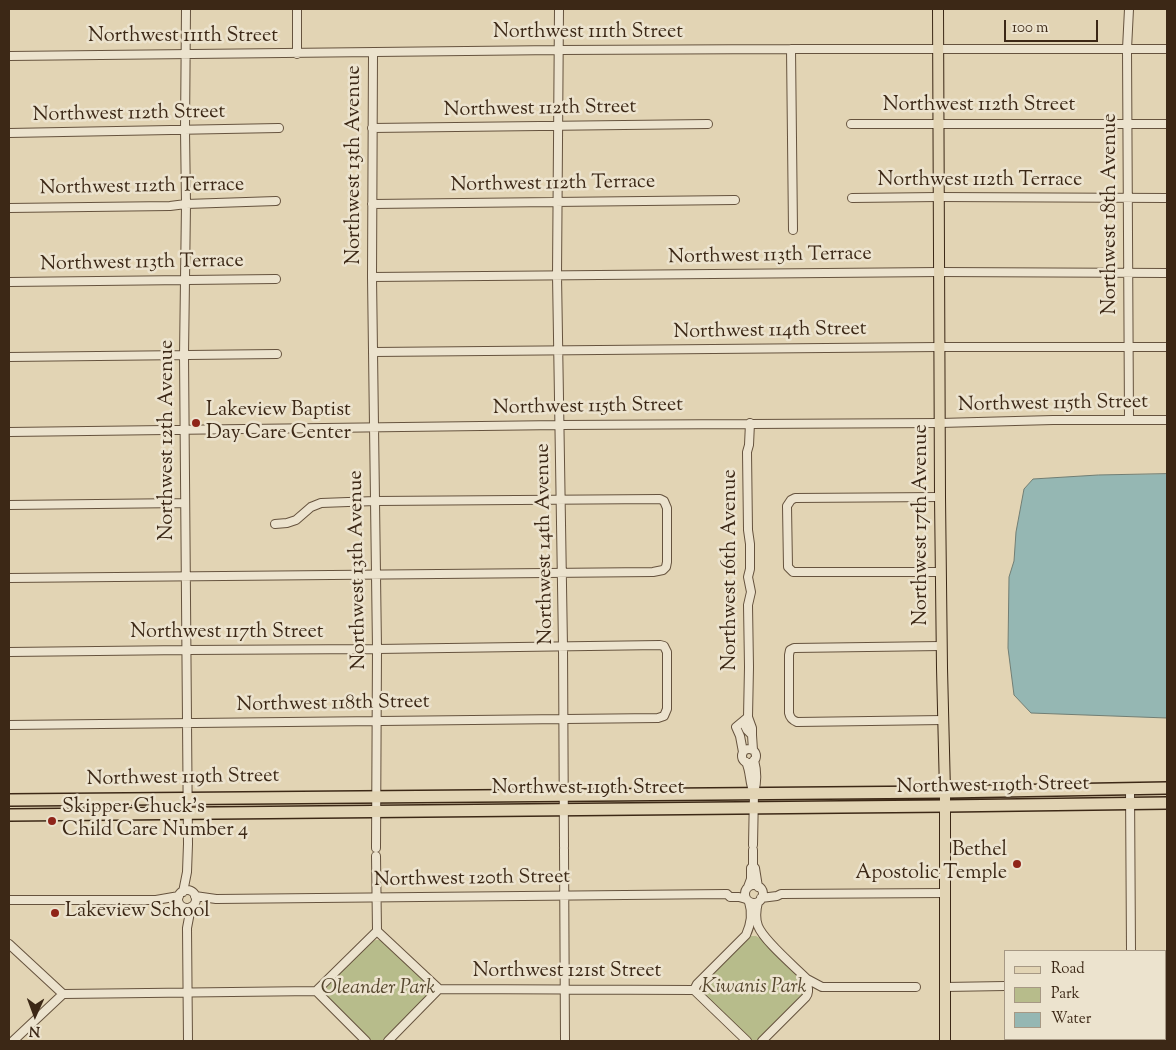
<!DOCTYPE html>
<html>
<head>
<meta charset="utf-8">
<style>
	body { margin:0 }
	#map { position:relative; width:1176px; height:1050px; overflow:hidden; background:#e2d4b4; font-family:"Sorts Mill Goudy",serif }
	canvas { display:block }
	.frame { position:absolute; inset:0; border:10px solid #3c2816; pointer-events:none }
	.legend { position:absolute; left:1004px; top:950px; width:162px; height:90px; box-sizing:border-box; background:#ece3ce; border:1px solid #a69884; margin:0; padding:6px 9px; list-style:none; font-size:15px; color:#3c2816 }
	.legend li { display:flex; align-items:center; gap:10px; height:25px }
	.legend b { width:25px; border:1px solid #a69884 }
	.north { position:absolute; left:10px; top:990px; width:50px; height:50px; -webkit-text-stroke:4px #ece3ce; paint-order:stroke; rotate:182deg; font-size:14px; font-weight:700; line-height:20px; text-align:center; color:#3c2816 }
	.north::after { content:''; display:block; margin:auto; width:18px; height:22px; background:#3c2816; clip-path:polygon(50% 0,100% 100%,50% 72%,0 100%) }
	.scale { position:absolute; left:1004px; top:20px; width:94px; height:22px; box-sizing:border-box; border:2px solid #3c2816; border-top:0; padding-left:6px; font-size:15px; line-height:18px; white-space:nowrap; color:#3c2816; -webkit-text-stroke:4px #ece3ce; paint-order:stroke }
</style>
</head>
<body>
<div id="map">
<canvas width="1176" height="1050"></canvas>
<div class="frame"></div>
<ul class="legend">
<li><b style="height:6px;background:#e2d4b4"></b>Road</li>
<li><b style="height:14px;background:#b7bc8b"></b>Park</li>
<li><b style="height:14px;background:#95b7b3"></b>Water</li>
</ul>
<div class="north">N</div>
<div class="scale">100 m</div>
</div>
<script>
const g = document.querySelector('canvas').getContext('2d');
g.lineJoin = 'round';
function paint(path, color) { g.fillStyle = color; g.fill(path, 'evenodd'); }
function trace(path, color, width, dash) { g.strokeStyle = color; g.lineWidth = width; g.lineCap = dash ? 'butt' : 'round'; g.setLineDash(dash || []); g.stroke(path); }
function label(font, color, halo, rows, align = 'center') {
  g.font = font + ' "Sorts Mill Goudy",serif'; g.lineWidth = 5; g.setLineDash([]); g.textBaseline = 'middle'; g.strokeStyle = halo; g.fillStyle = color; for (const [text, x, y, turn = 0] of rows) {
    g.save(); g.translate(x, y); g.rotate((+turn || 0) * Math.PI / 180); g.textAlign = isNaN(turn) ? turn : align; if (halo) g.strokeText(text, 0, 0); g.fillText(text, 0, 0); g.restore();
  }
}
const green = new Path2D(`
	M751,936H756L761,939L804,980L806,990L803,996L759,1040L752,1041L750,1040L705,996C701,990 701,987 705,980L746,940Z
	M376,940H381L424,981C429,986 429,989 428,996L383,1041H372L328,1000L326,993L327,987L370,942Z`);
const water = new Path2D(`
	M1167,474V718L1031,713L1014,695L1008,648L1009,577L1014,561L1016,532L1024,489L1033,479L1098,475Z`);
const minor = new Path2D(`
	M297,9V54
	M559,9L557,275L563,647L564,847
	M791,49L793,230
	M373,53L372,277L377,649L376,848
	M9,56L558,50L791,49H1167
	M851,124H1167
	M372,128L708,124
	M9,133L279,128
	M852,198L938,197L1167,198
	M372,204L735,200
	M9,208L170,206L186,204L276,201
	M372,277L939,272L1167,273
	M9,282L276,279
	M373,352L939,347H1167
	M9,357L277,354
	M1129,420L1127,49L1129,9
	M9,432L560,425L940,423L1053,420H1167
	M940,497L795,498L791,500L787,506L788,567L793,572H941
	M9,505L185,503
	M9,578L653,572L663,570L666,567L667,562V508L664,501L660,499L375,501L321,503L311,507L296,520L287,523L275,524
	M941,646L794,648L790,650L789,655V713C790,718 792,720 797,722L943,720
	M9,652L186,650L377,649L660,645L664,646L667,652V709L664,716L658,718L9,725
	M748,717L752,728V735
	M743,722L747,730L752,735L753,750
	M742 756a7 7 0 1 1 14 0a7 7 0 1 1-14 0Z
	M743,752L740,736L736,727L748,717L749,667L748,605L751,592L748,577L750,569V544L748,530L747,452L749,445L750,423
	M746,762C751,772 749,783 754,793
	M1130,789L1131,951
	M753,845L754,793C757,782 757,771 754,760
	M564,849L565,1041
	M753,866L755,868L758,887
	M745 894a9 9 0 1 1 18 0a9 9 0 1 1-18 0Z
	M748,887L751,879V868L753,866V850
	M178 899a9 9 0 1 1 18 0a9 9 0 1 1-18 0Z
	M183,892L187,872L188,844L184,355L186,204L185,130L186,9
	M195,896L216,899L727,894L730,897H739L746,899
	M761,898L777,896L781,894L944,893
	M9,900H156L179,896
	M758,902C756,910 755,918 758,926C764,941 794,966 807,979C807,986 810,992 806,997L762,1041
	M377,931L439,989
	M9,944L63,994
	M807,979L822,987H916
	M1165,986H1167
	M945,987L1005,986
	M439,989L694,990
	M694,990L697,984L746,935C751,924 753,914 749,902
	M694,990L747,1041
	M316,991L377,931L376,856
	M316,991L366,1041
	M63,994L316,991
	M1131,1039V1041
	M13,1041L63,994
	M188,1041L187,928L191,907
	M388,1041L439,989`);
const major = new Path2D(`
	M938,9L940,497L942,668L945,792V1041`);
const highway = new Path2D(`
	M9,800L945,792L1167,788
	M9,815L945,806L1167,803`);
const markers = [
	[196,423,5,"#8f2418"],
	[52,821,5,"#8f2418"],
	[1017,864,5,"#8f2418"],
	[55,913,5,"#8f2418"]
];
const streetNames = [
	["Northwest 111th Street",588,34],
	["Northwest 111th Street",183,38],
	["Northwest 112th Street",979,107],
	["Northwest 112th Street",540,110,-1],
	["Northwest 112th Street",129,115,-1],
	["Northwest 13th Avenue",356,165,-90],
	["Northwest 112th Terrace",980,182],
	["Northwest 112th Terrace",553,185,-1],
	["Northwest 112th Terrace",142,188,-1],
	["Northwest 18th Avenue",1112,214,-90],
	["Northwest 113th Terrace",770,257,-1],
	["Northwest 113th Terrace",142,264,-1],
	["Northwest 114th Street",770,332,-1],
	["Northwest 115th Street",1053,405,-1],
	["Northwest 115th Street",588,408,-1],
	["Northwest 12th Avenue",169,440,-90],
	["Northwest 17th Avenue",923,525,-90],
	["Northwest 14th Avenue",546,544,-91],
	["Northwest 13th Avenue",359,570,-91],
	["Northwest 16th Avenue",732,570,-90],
	["Northwest 117th Street",227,634],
	["Northwest 118th Street",333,705,-1],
	["Northwest 119th Street",183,779,-1],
	["Northwest 119th Street",993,787,-1],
	["Northwest 119th Street",588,790],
	["Northwest 120th Street",472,880,-1],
	["Northwest 121st Street",567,973]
];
const poiNames = [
	["Lakeview Baptist",206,412],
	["Day Care Center",206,435],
	["Skipper Chuck's",62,809],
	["Child Care Number 4",62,832],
	["Bethel",1007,852,"right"],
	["Apostolic Temple",1007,875,"right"],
	["Lakeview School",65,913]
];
const parkNames = [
	["Kiwanis Park",754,989],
	["Oleander Park",378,990]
];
paint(green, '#b7bc8b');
paint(water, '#95b7b3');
trace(water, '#717e74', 1);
trace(minor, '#66533e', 10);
trace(major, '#3c2816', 12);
trace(highway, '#3c2816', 14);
trace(minor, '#ece3ce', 8);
trace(major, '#e2d4b4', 10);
trace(highway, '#e2d4b4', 11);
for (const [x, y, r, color] of markers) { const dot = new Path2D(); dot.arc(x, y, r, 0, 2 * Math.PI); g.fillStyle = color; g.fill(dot); trace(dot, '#ece3ce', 2); }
label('20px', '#3c2816', '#ece3ce', streetNames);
label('20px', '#3c2816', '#ece3ce', poiNames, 'left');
label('italic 20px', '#55462d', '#ece3ce', parkNames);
</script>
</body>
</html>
